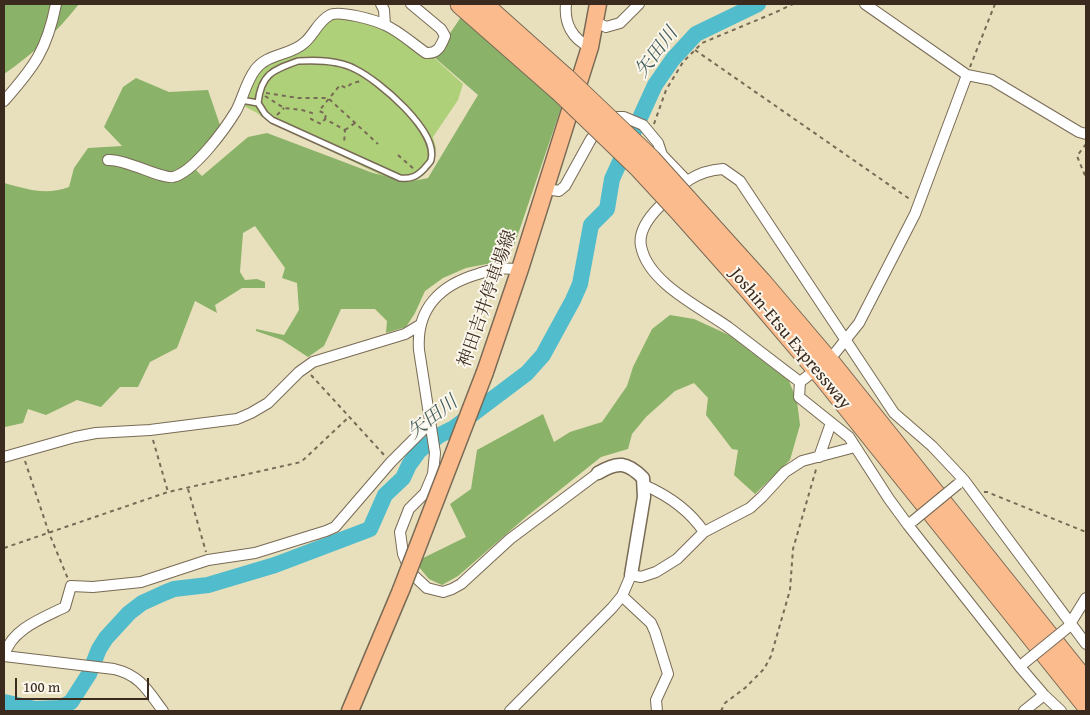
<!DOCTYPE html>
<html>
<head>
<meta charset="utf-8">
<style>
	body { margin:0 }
	#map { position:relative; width:1090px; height:715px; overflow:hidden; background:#e8e0bc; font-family:"Gentium Book Plus",serif }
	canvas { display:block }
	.frame { position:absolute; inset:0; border:5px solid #3b2a1e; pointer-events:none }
	.scale { position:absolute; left:15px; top:678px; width:134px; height:22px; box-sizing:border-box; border:2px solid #3b2a1e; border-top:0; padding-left:6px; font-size:15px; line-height:18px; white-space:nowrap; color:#3b2a1e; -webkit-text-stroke:4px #fbf7ec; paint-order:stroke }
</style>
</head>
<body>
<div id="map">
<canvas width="1090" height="715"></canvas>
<div class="frame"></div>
<div class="scale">100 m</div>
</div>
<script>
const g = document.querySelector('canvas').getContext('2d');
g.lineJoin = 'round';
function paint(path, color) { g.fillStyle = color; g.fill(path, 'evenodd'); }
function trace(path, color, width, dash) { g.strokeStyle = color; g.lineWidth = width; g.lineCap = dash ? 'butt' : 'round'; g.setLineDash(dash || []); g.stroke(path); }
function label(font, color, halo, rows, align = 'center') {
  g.font = font + ' "Gentium Book Plus","Noto Serif JP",serif'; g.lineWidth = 4; g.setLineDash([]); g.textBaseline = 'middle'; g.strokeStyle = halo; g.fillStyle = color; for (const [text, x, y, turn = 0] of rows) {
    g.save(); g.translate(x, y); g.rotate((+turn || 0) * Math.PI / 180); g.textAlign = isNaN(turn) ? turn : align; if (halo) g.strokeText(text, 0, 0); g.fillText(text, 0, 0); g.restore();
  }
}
const green = new Path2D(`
	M334,17L384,27L431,55L463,84L458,100L433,137L436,148L434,162L424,175L411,184L393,181L266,120L257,113L242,105L257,71L266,62L294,52L328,20Z`);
const forest = new Path2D(`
	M4,4H79C57,32 33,54 4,74Z
	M461,17L563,102L514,246L508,256L497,262L466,268L443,278L425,291L415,313L406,327L386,333L387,321L375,309H341L324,346L308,357L282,340L256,331V329L284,335L299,310L297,283L282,278L285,268L255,226L243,233L240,272L245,280L257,279L265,282V288H242L215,305L217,313L195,301L177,348L150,362L138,387H120L101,407L77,400L46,415L28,409L23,423L5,427L4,430V183C27,189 45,196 69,187L74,168L88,148L122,146L104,127L123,87L136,78L169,92L208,90L221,128L190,164L202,176L248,137L267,133L373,173L408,182L428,178L478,95L434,57Z
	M670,315L694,319L729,335L789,381L797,401L800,425L790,460L755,494L734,475L738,450L732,449L706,415L708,398L694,383L675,391L646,417L632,434L628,449L601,457L526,517L458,576L442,585L429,579L418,566L421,559L466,537L450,504L471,489L477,450L543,414L554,442L570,432L602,422L627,386L633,367L652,329Z`);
const river = new Path2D(`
	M4,702L35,709L60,708L71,702L89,674L99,649L106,638L129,613L142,603L164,593L174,589L208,585L275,565L370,529L385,495L403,478L409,465L419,451L440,435L454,428L527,373L543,355L573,300L580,284L591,225L607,209L612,179L655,85L673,59L696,34L758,4`);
const path = new Path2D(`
	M695,50L911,200
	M970,67L995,4
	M266,93L298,98H328L378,144
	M265,96L284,108L302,110L312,113L311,119L321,124L325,119L345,130L344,144
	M277,115L284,108
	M325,119L326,114L319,111L340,85L346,88L352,83L362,81
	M654,124L666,90L683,62L702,43L774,13L793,4
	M345,130L355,123
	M1086,144L1077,156L1086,178
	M398,155L415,170
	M311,375L385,456
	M153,440L168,492
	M25,461L49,533L68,579
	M188,489L206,552
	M984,492H987L1086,532
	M4,548L168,492L301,462L349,417
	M721,711L725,703L745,688L764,669L771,656L790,590L793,549L817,466`);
const service = new Path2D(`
	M298,61C317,60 339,60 355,69C378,80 439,131 431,160C430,163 426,166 424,169C416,177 411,179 400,178L272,120L265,114L258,103C261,74 273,70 298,61Z
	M241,100L258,103`);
const minor = new Path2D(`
	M381,4L384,10L385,25
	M566,4C564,23 572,39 590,47
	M865,4L967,75L992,80L1079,132L1086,134
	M596,22L606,27L620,23L639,4
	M4,101C34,67 47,50 56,4
	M108,160C126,159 161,179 173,177C194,172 225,129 236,111C243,98 246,82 255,70C267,53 290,56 304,43C314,35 318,21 330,15C339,10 375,20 385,25C399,31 413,44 426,53C438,54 441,46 445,36L441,29L411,4
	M546,189L559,191L565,186L591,139L608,120L616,117H624L643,125L658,143L662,155L686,180
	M520,269C512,269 504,268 497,269C490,270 484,272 478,274C440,285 416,309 419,350L435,453L433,474L425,493L409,509L400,532L403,554L411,573L427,588L443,592L452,589L461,584L510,539L598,473
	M835,353L859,323L915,214L967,75
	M809,375L800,382L799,397L849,437L889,499L908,525L1020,667L1044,695L1061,711
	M800,382C776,364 752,345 728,327C700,307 648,283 641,246C638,231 650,216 660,206C680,186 693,171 723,169L740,181L894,413L932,446L964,480L1086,644
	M4,457L75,437L96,433L150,430L237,419L251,413L268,403L299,372L313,362L405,334L420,325
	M819,457L831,423
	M644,485C667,495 690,511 704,532
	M622,596L651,623L655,632L668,674L656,700L657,711
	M1068,627L1086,598
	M4,656C11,629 43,618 65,607L71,586L93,587L141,582L208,560L255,553L326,531L335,527L391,462L430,423
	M4,656L114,669C140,675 148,691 163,711
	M510,711L612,608L622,596L631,575L641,577L656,572L677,559L704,532L750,508L762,497L785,472L802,461L855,447
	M1024,711L1044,695`);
const tertiary = new Path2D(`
	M598,473C618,461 627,462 643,478L644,497L631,575`);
const primary = new Path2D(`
	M485,372L520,269L590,47L598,4
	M350,711L401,590`);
const motorway = new Path2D(`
	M460,4L559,91
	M483,4L566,78
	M687,199L761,281L834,367L1086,682
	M677,209L749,290L823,377L1086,705`);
const minorBridge = new Path2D(`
	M913,521L958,484
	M1024,663L1067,628`);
const primaryBridge = new Path2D(`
	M401,590L485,372`);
const motorwayBridge = new Path2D(`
	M566,78L651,159L687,199
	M559,91L640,169L677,209`);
const streetNames = [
	["神田吉井停車場線",488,299,-71],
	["Joshin-Etsu Expressway",790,339,50]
];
const waterNames = [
	["矢田川",657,53,-53],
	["矢田川",433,418,-38]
];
paint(green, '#aed079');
paint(forest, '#8ab269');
trace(river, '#51bccc', 16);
trace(service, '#786a55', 8);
trace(minor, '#786a55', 12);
trace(tertiary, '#786a55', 15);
trace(primary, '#786a55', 19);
trace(motorway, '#786a55', 21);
trace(path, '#786a55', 2, [4, 4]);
trace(service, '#fff', 5);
trace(minor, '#fff', 10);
trace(tertiary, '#fff', 12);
trace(primary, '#fbbb8d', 16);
trace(motorway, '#fbbb8d', 19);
trace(minorBridge, '#786a55', 12, []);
trace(primaryBridge, '#786a55', 19, []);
trace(motorwayBridge, '#786a55', 21, []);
trace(minorBridge, '#fff', 10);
trace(primaryBridge, '#fbbb8d', 16);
trace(motorwayBridge, '#fbbb8d', 19);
label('18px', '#3b2a1e', '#fbf7ec', streetNames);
label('italic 19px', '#435d5b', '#fbf7ec', waterNames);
</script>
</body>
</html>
